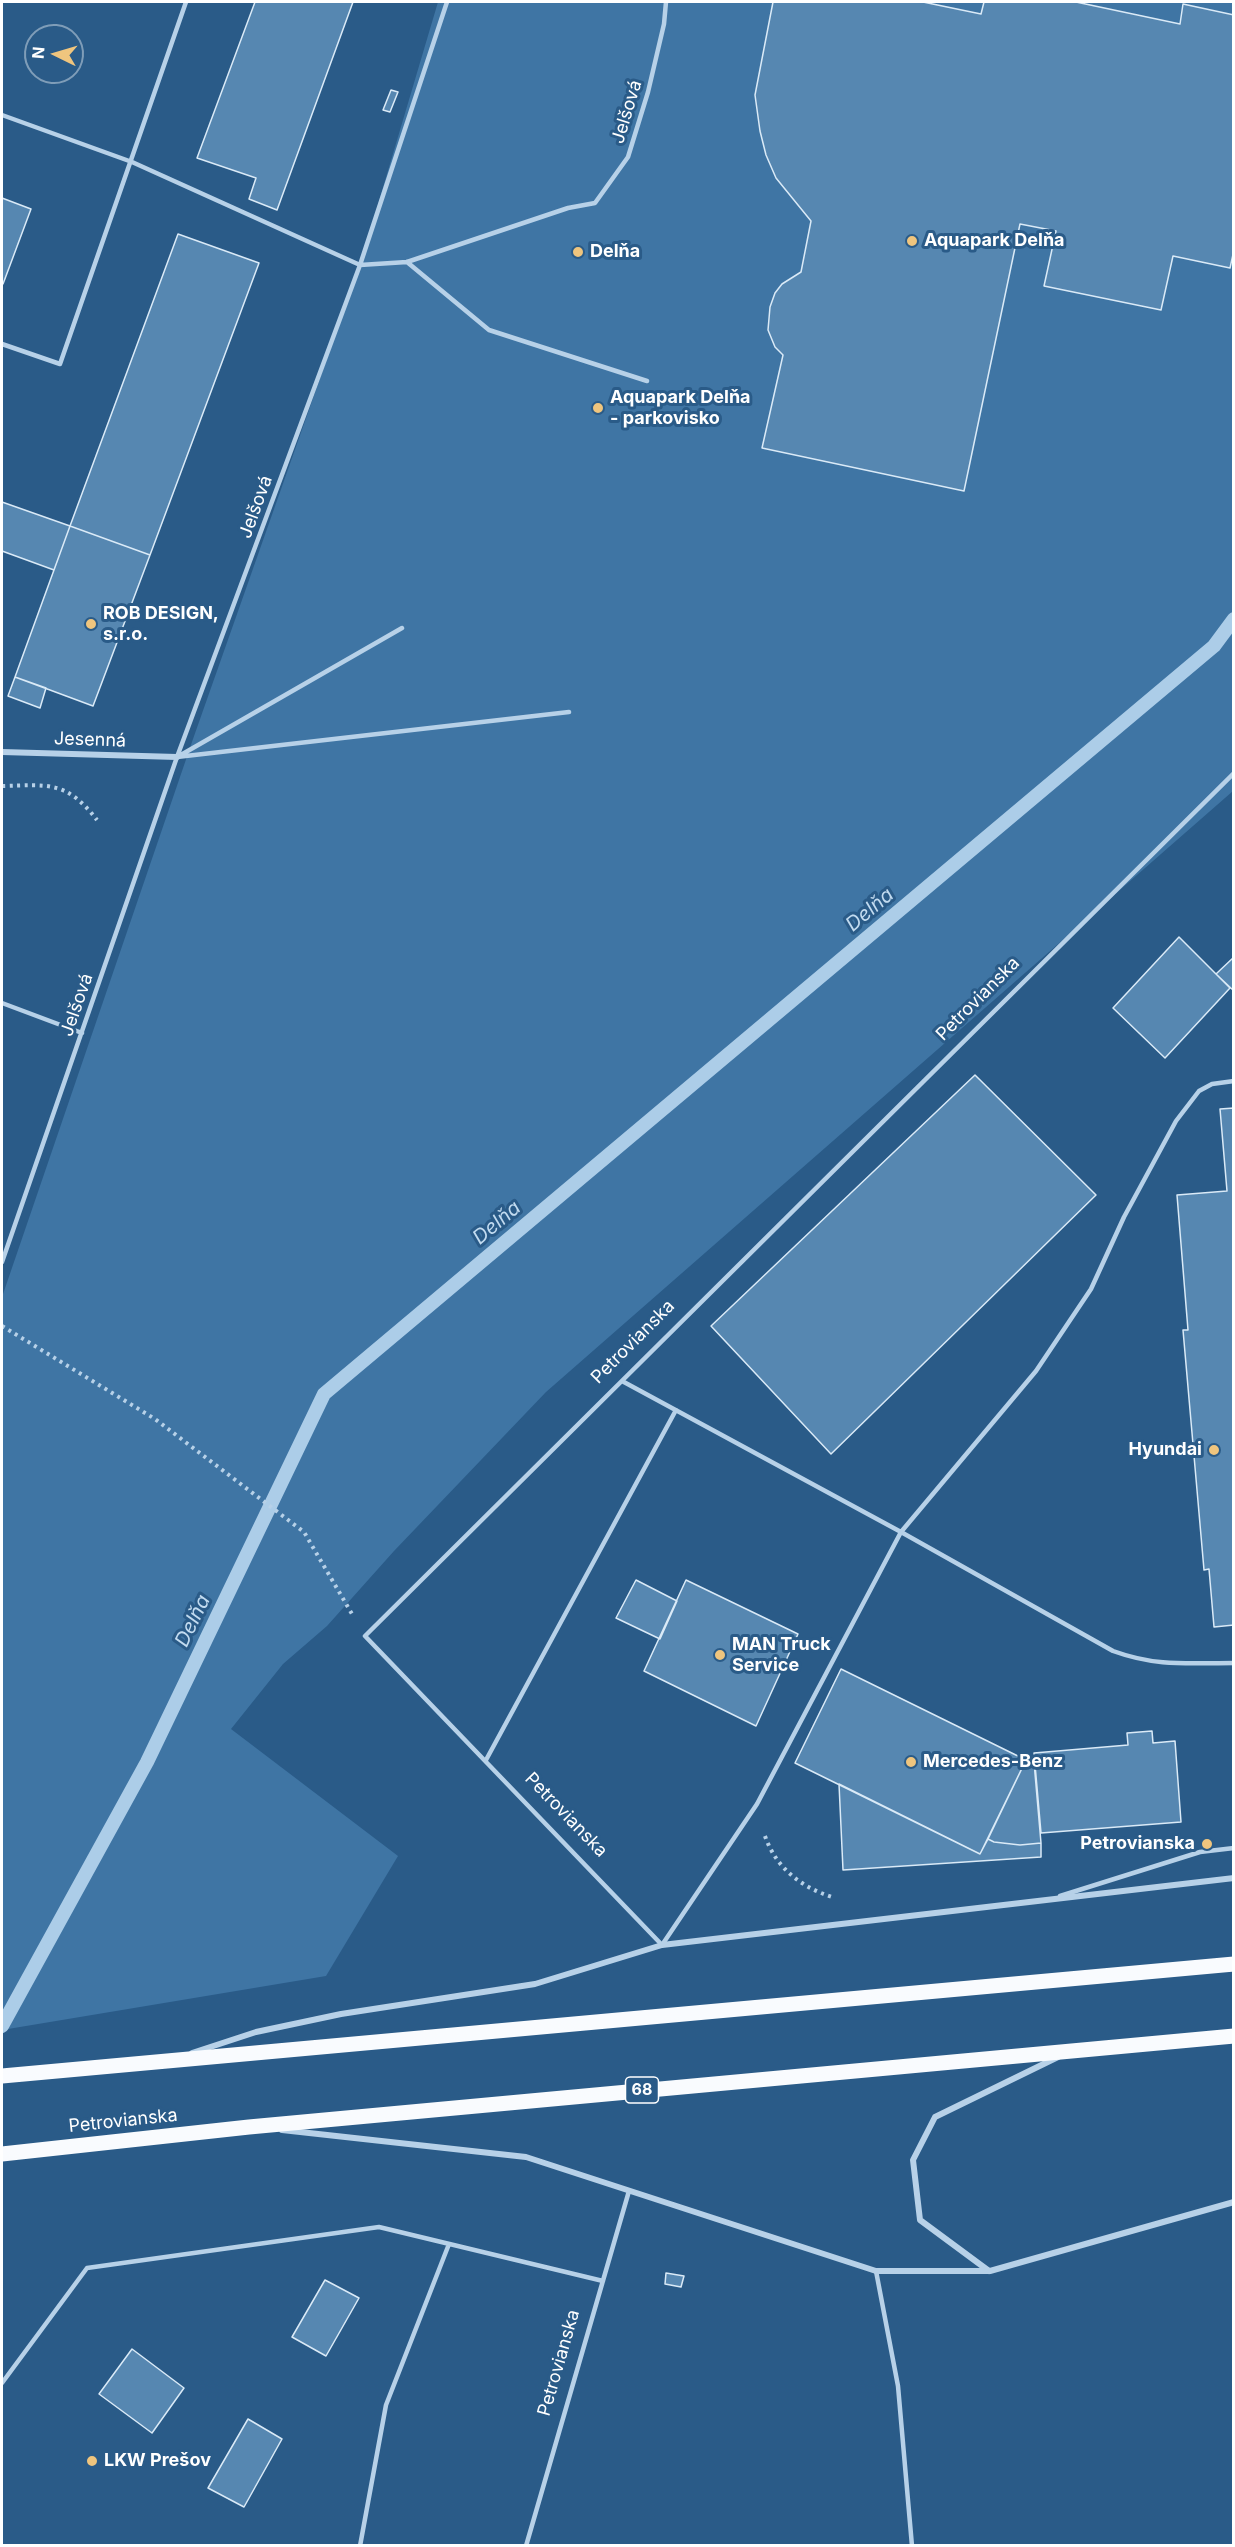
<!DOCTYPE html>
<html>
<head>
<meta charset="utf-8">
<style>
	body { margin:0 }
	#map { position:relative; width:1235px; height:2547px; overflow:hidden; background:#2a5b88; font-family:Inter,sans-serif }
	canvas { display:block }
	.frame { position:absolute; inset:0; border:3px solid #fff; pointer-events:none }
	.north { position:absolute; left:24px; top:24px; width:60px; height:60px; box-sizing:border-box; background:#2a5b88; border:2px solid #7f9db8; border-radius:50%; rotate:275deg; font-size:16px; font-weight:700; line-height:24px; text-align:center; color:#fff }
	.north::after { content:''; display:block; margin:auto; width:21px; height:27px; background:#efc57e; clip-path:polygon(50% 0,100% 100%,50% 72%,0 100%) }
</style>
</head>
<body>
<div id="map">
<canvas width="1235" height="2547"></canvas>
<div class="frame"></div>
<div class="north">N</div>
</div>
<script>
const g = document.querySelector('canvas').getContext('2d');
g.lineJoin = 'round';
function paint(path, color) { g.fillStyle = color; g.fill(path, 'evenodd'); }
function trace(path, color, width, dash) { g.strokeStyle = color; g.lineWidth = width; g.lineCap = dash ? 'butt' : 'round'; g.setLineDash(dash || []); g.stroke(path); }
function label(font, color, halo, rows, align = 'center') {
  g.font = font + ' Inter,sans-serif'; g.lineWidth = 6; g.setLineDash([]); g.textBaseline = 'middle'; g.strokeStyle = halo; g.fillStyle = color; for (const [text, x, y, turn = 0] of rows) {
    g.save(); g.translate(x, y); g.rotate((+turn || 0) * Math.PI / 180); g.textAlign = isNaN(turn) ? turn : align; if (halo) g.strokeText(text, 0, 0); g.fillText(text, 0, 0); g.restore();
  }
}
const green = new Path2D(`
	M438,2H1233V791L546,1392L394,1551L327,1626L283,1664L231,1729L398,1856L326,1976L2,2030V1297L193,739L360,265Z`);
const stream = new Path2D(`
	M2,2026L147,1762L324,1394L1214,646L1234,619`);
const building = new Path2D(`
	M255,2H353L277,210L249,199L256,178L197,158Z
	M773,2H923L981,14L984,2H1076L1180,24L1183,4L1234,15V250L1230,268L1173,256L1161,310L1044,286L1056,231L1020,224L964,491L762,448L783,355L775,347L768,330L770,307L775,293L782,284L801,272L811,221L776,178L766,155L760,131L755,95Z
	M391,90L398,92L390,112L383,110Z
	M2,198L31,209L3,284H2Z
	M178,234L259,263L150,555L70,526Z
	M2,502L70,526L54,570L2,551Z
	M70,526L150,555L93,706L15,677Z
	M15,677L46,688L40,708L8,696Z
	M1179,937L1230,988L1165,1058L1113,1008Z
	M1234,957V991L1216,974Z
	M975,1075L1096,1195L831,1454L711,1326Z
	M1234,1108V1625L1214,1627L1209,1569L1204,1570L1183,1330H1188L1177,1195L1227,1191L1220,1109Z
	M636,1580L677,1601L660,1639L616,1618Z
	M686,1580L798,1634L756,1726L644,1671Z
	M841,1669L1026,1760L980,1854L795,1763Z
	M1152,1731L1153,1743L1175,1741L1181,1822L1041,1833L1034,1753L1128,1745L1127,1733Z
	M1026,1760L1034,1762L1041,1843L1020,1845L994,1842L988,1839Z
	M839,1784L980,1854L988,1839L994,1842L1020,1845L1041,1843V1857L843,1870Z
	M666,2273L684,2276L681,2287L665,2284Z
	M325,2280L359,2298L326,2356L292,2337Z
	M132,2349L184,2388L152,2433L99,2394Z
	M248,2419L282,2439L244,2507L208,2488Z`);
const path = new Path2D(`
	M2,786C48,785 66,780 97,820
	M2,1326L155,1419L304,1532L352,1614
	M765,1836C776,1868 801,1887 832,1897`);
const lane = new Path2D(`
	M2,115L132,162L360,265L407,262L568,208L595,203L628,157L648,92L664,24L666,2
	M407,262L489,330L647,381
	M2,344L60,364L186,2
	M179,756L402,628
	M177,757L569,712
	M1234,773L365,1636L662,1945L757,1804L901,1532L1036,1371L1091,1289L1124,1217L1176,1121L1199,1091L1212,1084L1234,1081
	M2,1003L82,1033
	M2,1262L177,757L360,265L447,2
	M622,1381L901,1532L1113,1651C1157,1667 1188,1663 1234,1663
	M486,1760L676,1410
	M1060,1896L1200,1852L1234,1848
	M876,2271L898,2386L912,2546
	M2,2383L87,2268L379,2227L603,2281
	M360,2546L386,2405L449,2244
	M526,2546L629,2191`);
const street = new Path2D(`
	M2,752L177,757
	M192,2053L256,2032L341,2014L535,1984L662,1945L1234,1878
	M282,2130L526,2157L876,2271H990L1234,2202
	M989,2271L920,2220L913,2160L935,2117L1058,2057`);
const primary = new Path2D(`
	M2,2076L1234,1964
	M2,2154L249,2127L1234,2036`);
const markers = [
	[912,241,6,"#efc57e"],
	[578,252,6,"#efc57e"],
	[598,408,6,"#efc57e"],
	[91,624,6,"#efc57e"],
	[1214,1450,6,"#efc57e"],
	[720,1655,6,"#efc57e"],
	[911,1762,6,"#efc57e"],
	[1207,1844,6,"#efc57e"],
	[92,2461,6,"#efc57e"]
];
const shields = [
	[642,2090,33]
];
const shieldNames = [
	["68",642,2090]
];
const streetNames = [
	["Jelšová",627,112,-73],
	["Jelšová",256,507,-70],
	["Jesenná",90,740,2],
	["Petrovianska",978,999,-45],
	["Jelšová",77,1005,-71],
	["Petrovianska",633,1342,-45],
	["Petrovianska",566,1815,46],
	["Petrovianska",123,2121,-6],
	["Petrovianska",559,2363,-74]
];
const poiNames = [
	["Aquapark Delňa",924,241],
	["Delňa",590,252],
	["Aquapark Delňa",610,398],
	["- parkovisko",610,419],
	["ROB DESIGN,",103,614],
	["s.r.o.",103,635],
	["Hyundai",1202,1450,"right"],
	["MAN Truck",732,1645],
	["Service",732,1666],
	["Mercedes-Benz",923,1762],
	["Petrovianska",1195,1844,"right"],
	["LKW Prešov",104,2461]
];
const waterNames = [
	["Delňa",870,910,-40],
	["Delňa",497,1223,-40],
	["Delňa",193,1621,-64]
];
paint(green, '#3f75a4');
trace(stream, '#accde8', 14);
paint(building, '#5687b1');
trace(building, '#daeaf7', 1.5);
trace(path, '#b7d1e8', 4, [3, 4.5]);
trace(lane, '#b7d1e8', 4.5);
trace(street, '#b7d1e8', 6);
trace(primary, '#f9fbfe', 15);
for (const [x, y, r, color] of markers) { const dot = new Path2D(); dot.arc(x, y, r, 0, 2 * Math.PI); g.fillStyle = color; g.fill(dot); trace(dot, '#2a5b88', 2); }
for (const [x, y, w] of shields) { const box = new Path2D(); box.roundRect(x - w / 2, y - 13, w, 26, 4.5); g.fillStyle = '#2a5b88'; g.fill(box); trace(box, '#fff', 1.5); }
label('bold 16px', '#fff', null, shieldNames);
label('18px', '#fff', '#2a5b88', streetNames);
label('bold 18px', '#fff', '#2a5b88', poiNames, 'left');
label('italic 20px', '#c2dbf0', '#2a5b88', waterNames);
</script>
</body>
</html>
